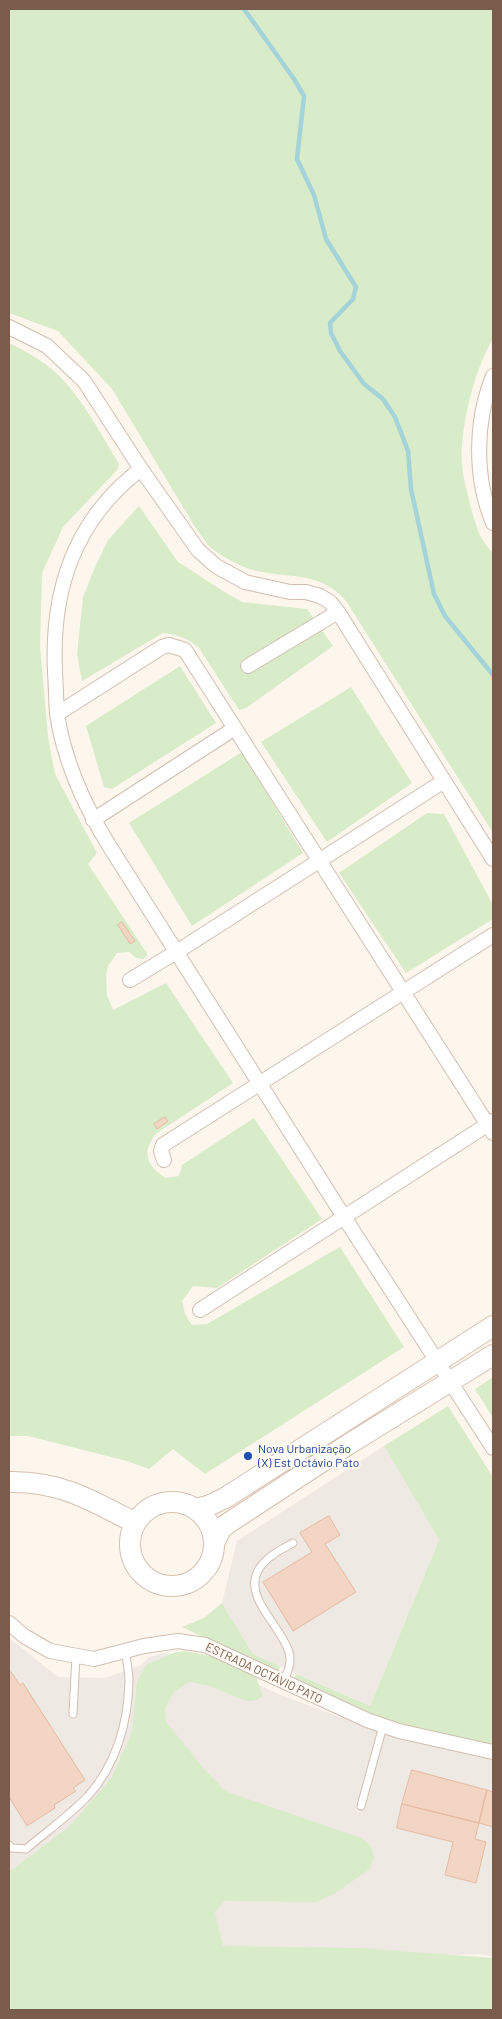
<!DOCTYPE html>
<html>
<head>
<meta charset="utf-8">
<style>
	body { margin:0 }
	#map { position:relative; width:502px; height:2019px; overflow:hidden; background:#fdf6ec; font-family:Barlow,sans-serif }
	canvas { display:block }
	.frame { position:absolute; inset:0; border:10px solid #7a5c4d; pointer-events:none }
</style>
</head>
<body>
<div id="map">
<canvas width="502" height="2019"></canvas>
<div class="frame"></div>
</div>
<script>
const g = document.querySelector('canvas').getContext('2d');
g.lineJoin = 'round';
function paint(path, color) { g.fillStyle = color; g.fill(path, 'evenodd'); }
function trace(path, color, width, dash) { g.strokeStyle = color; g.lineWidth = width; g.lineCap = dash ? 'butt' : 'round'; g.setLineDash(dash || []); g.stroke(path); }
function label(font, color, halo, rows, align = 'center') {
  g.font = font + ' Barlow,sans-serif'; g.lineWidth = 4; g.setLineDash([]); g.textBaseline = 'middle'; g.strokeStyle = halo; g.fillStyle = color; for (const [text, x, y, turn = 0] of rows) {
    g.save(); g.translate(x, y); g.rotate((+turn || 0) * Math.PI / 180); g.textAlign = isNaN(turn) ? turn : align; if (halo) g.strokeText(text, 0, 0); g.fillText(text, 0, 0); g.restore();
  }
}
const industrial = new Path2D(`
	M384,1446L439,1540L370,1706L253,1654L222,1603L237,1541Z
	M9,1638L58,1677L105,1678L141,1665L149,1657L163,1653L202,1658L278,1694L399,1739L493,1758V1957L480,1954L381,1958L217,1951L112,1821L9,1883Z`);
const green = new Path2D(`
	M9,9H493V339C474,369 457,437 463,472C465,487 474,521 480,535C483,542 489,548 493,554V833L346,601C320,571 292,579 257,571C243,568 220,556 209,546C204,541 200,533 195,527L112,389L58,331L9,313Z
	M9,343C25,351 42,360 55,372C82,397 100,433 119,464L117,470L63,527L42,573L40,645L48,737L55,774L97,853L88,864L148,955L143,959L136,958L129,952L117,953L108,966L106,975L107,995L113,1010L166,983L233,1083L157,1133C141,1151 146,1166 166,1178L179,1176L182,1165L254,1118L322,1219L217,1288L193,1286L182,1301L185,1314L192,1325L207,1324L340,1247L404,1347L205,1474L173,1449L149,1469L127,1461L28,1436H9Z
	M139,506L178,562L228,594L242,602L307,609L333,646L246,708L239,710L199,648C188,638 178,635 163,633L82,681L77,654L83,597L95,567L108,540Z
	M180,666L216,723L112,789L104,787L86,726Z
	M351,687L412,783L327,842L261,742Z
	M242,752L303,853L192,926L129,823Z
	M427,813L444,814L493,905V919L406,973L339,873Z
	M493,1377V1418L475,1389Z
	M448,1406L493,1477V1746L419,1730L379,1718L294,1678L297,1674L370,1706L439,1540L384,1446Z
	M222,1603L253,1654L280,1666L278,1673L182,1627L204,1618Z
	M185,1651L215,1657L256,1677L263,1696L256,1700L246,1701L207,1685L190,1682L174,1692L165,1708L166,1722L205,1770L225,1791L361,1838L371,1846L374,1857L370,1869L334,1894L317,1902L224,1901L215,1912L223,1946L361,1948L493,1958V2010H9V1872L71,1825L112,1777L132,1732L137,1682L146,1665L173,1653Z`);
const stream = new Path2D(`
	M244,9L294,79L304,96L297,159L314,195L326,239L356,287L353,299L330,323L331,333L340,351L364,384L383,399L395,417L408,451L411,489L434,594L445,616L493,675`);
const building = new Path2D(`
	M122,922L135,941L130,944L118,925Z
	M165,1117L168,1121L157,1129L154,1124Z
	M329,1516L340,1535L325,1544L356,1592L293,1631L263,1582L312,1552L300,1533Z
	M11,1672L20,1685L23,1683L85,1780L73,1788L76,1791L54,1805L55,1808L27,1826L9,1797V1673Z
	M412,1770L487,1790L479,1823L402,1804Z
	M487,1790L493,1792V1827L479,1823Z
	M402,1804L479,1823L475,1839L486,1842L476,1883L445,1875L453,1842L397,1828Z`);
const lane = new Path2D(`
	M283,1682C288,1672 292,1663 289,1652C280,1622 230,1588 270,1557C277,1551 286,1547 293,1543
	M73,1714L76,1656
	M361,1806L383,1726
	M9,1845L11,1848L26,1849C46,1832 70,1815 88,1796C116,1765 128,1723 129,1682C129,1672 127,1661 125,1651`);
const street = new Path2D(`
	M9,327L47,346L84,381L141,469L198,550L216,566L245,582L290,592H306L320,596L330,602L338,612L493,859
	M493,376C475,421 474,477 493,523
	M141,469C74,520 51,590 55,672C56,686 56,700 57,714C64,760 85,807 110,847L344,1217L493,1448
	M248,666L338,612
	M57,714L162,647L169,645L185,650L493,1133
	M93,820L235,728
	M130,980L178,951L444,781
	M164,1160L161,1151L163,1145L493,935
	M200,1310L493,1121
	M9,1623L24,1636L50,1651L94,1659L144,1646L178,1641L205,1645L367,1720L399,1731L493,1752`);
const secondary = new Path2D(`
	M9,1482C60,1481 91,1500 135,1523
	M130 1544a42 42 0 1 1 84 0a42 42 0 1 1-84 0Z
	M196,1509L208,1506L225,1498L493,1326
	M215,1541L221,1529L227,1524L349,1444L493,1355`);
const markers = [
	[248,1456,5,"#1a4fb4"]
];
const transitNames = [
	["Nova Urbanização",258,1449],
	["(X) Est Octávio Pato",258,1463]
];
const streetNames = [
	["ESTRADA OCTÁVIO PATO",264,1673,25]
];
paint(industrial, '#efe9e4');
paint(green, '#d8ecc9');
trace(stream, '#a5d3da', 4.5);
paint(building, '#f3d5c3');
trace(building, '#e6bba3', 1);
trace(lane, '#d1beb0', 9);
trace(street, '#d1beb0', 16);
trace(secondary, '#d6c0b0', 22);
trace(lane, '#fff', 7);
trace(street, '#fff', 14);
trace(secondary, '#fff', 20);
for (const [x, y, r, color] of markers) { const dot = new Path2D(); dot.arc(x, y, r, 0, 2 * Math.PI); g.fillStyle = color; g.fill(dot); trace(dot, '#fffaf3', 2); }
label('12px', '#164399', '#fffaf3', transitNames, 'left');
label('12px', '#7a5c4d', '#fffaf3', streetNames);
</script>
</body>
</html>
